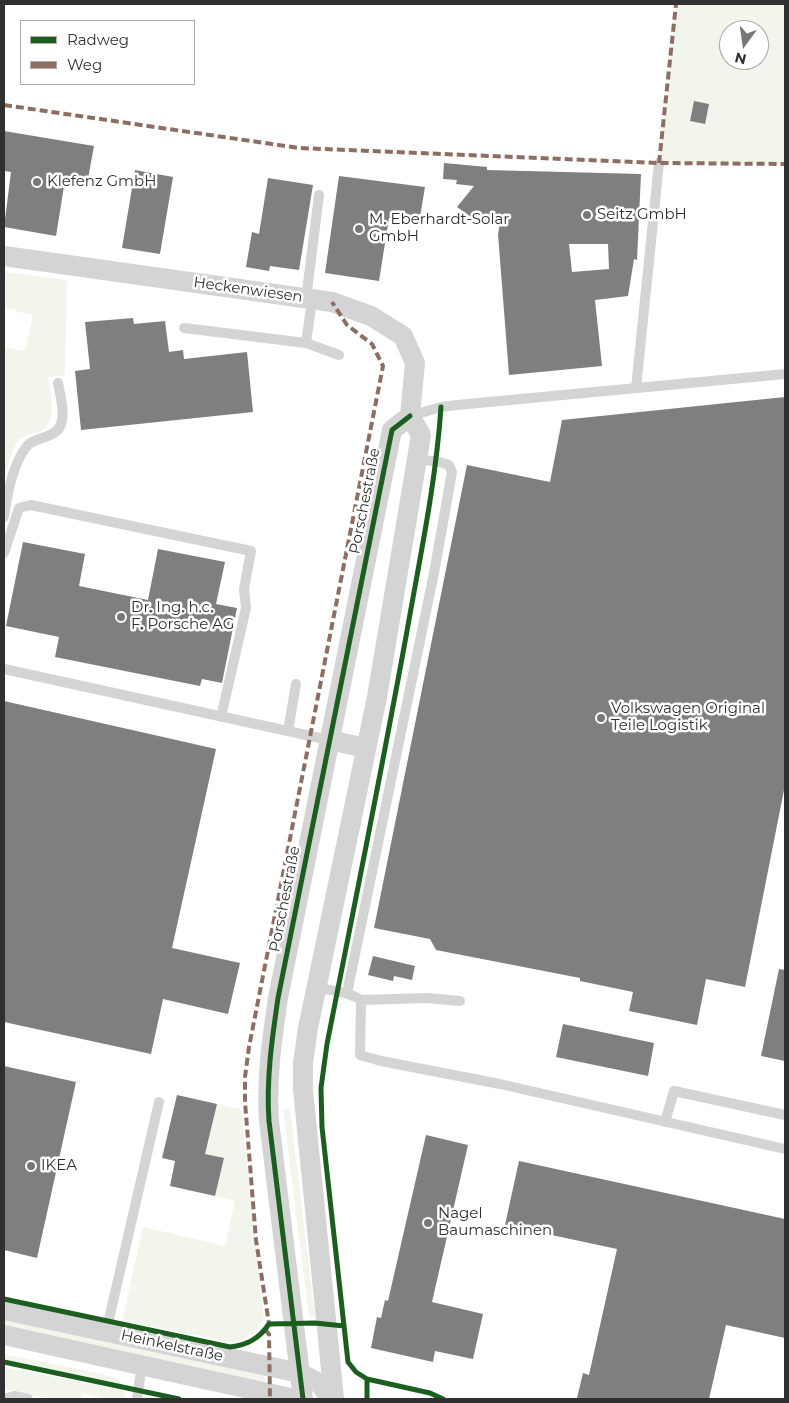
<!DOCTYPE html>
<html>
<head>
<meta charset="utf-8">
<style>
	body { margin:0 }
	#map { position:relative; width:789px; height:1403px; overflow:hidden; background:#fff; font-family:Montserrat,sans-serif }
	canvas { display:block }
	.frame { position:absolute; inset:0; border:5px solid #303030; pointer-events:none }
	.legend { position:absolute; left:20px; top:20px; width:175px; height:65px; box-sizing:border-box; background:#fff; border:1px solid #acacac; margin:0; padding:6px 9px; list-style:none; font-size:15px; color:#303030 }
	.legend li { display:flex; align-items:center; gap:10px; height:25px }
	.legend b { width:25px; border:1px solid #acacac }
	.north { position:absolute; left:719px; top:20px; width:50px; height:50px; box-sizing:border-box; background:#fff; border:1px solid #acacac; border-radius:50%; rotate:194deg; font-size:14px; font-weight:700; line-height:20px; text-align:center; color:#303030 }
	.north::after { content:''; display:block; margin:auto; width:18px; height:22px; background:#787878; clip-path:polygon(50% 0,100% 100%,50% 72%,0 100%) }
</style>
</head>
<body>
<div id="map">
<canvas width="789" height="1403"></canvas>
<div class="frame"></div>
<ul class="legend">
<li><b style="height:6px;background:#1b5e20"></b>Radweg</li>
<li><b style="height:6px;background:#8d6e63"></b>Weg</li>
</ul>
<div class="north">N</div>
</div>
<script>
const g = document.querySelector('canvas').getContext('2d');
g.lineJoin = 'round';
function paint(path, color) { g.fillStyle = color; g.fill(path, 'evenodd'); }
function trace(path, color, width, dash) { g.strokeStyle = color; g.lineWidth = width; g.lineCap = dash ? 'butt' : 'round'; g.setLineDash(dash || []); g.stroke(path); }
function label(font, color, halo, rows, align = 'center') {
  g.font = font + ' Montserrat,sans-serif'; g.lineWidth = 5; g.setLineDash([]); g.textBaseline = 'middle'; g.strokeStyle = halo; g.fillStyle = color; for (const [text, x, y, turn = 0] of rows) {
    g.save(); g.translate(x, y); g.rotate((+turn || 0) * Math.PI / 180); g.textAlign = isNaN(turn) ? turn : align; if (halo) g.strokeText(text, 0, 0); g.fillText(text, 0, 0); g.restore();
  }
}
const green = new Path2D(`
	M676,4H785V164L659,163ZM729,30H759V60H729Z
	M4,272L67,280L65,375L48,377C50,394 59,422 40,432C35,434 27,434 21,438C13,443 7,470 4,481V347L25,351L33,315L4,308Z
	M217,1104L241,1109L264,1317C260,1331 245,1340 232,1342L122,1321L143,1227L225,1246L235,1201L215,1196L224,1159L205,1154Z
	M283,1109H290L315,1317H309Z
	M4,1320L264,1375L265,1382L4,1325Z
	M4,1354L103,1374L118,1379L123,1386L4,1359Z
	M4,1367L122,1390L125,1393V1399H100V1397L82,1393L80,1399H50L8,1390L4,1392Z`);
const building = new Path2D(`
	M694,101L709,104L705,124L690,121Z
	M4,131L94,146L87,184L65,180L56,236L4,227L11,172L4,171Z
	M444,163L487,167V170L641,174L637,260L634,259L628,296L595,300L602,366L509,375L498,234L500,223L475,220L457,207L474,186L456,184L457,180L443,179ZM569,244H608L609,269L572,272Z
	M135,170L173,177L160,254L122,248Z
	M339,176L425,187L419,223L389,218L379,281L325,273Z
	M268,178L313,185L299,270L270,266L269,271L246,267L252,232L259,234Z
	M133,318L134,324L165,321L169,352L183,350L184,359L247,352L253,412L81,430L75,371L90,369L85,322Z
	M785,397V785L745,987L706,979L697,1025L629,1011L633,992L580,981V978L436,950L430,939L374,928L467,465L550,482L562,420Z
	M23,542L85,554L79,586L148,600L158,549L225,562L216,604L237,608L222,683L202,679L200,686L55,657L59,637L6,626Z
	M4,701L216,749L172,948L240,963L228,1014L163,999L151,1054L4,1022Z
	M373,956L415,966L412,980L394,976L393,981L368,975Z
	M779,969L785,970V1061L761,1056Z
	M563,1024L654,1043L648,1076L556,1057Z
	M4,1066L76,1082L37,1258L4,1250Z
	M177,1095L217,1104L205,1154L224,1158L215,1196L170,1186L175,1161L162,1158Z
	M426,1135L468,1145L432,1302L483,1314L473,1359L435,1351L433,1362L371,1348L377,1317L381,1318L385,1300L388,1301Z
	M519,1161L785,1219V1338L726,1325L709,1399H585L577,1398L583,1373L589,1375L617,1249L505,1225Z`);
const service = new Path2D(`
	M306,299L319,195
	M184,328L306,343L312,300
	M306,343L339,355
	M636,388L659,163
	M410,416L441,407L457,405L785,374
	M4,517C7,495 13,460 29,444C33,440 44,438 50,435C70,428 61,399 58,383
	M4,553L19,508L31,505L251,551L244,589L246,608L221,717
	M4,669L329,740
	M288,731L296,684
	M317,988C332,990 348,992 361,1000L360,1055L381,1061L500,1084L785,1149
	M347,993L434,573L452,472L449,465L436,461L417,460
	M361,1000L427,998L460,1001
	M665,1122L674,1091L785,1115
	M106,1332L159,1102
	M5,1399L14,1396L28,1399
	M137,1399L142,1365`);
const minor = new Path2D(`
	M4,256L332,302L371,316L403,336L415,363L410,416
	M329,740L366,748
	M4,1310L300,1373L319,1383L331,1399
	M4,1335L295,1399
	M303,1399L269,1121C266,1080 272,1039 278,998L392,430L410,416
	M334,1399L303,1090V1063L308,1028L377,697L421,435L410,416`);
const quiet = new Path2D(`
	M4,105L299,148L659,163L785,164
	M659,163L676,4
	M266,1327L269,1324L256,1240L245,1102V1077L249,1047L383,366L372,344L347,325L332,302
	M265,1330L269,1334L270,1399`);
const cycleway = new Path2D(`
	M4,1299L230,1347C247,1345 259,1339 269,1324L315,1323L344,1326
	M4,1362L179,1399
	M367,1379L430,1393L443,1399
	M303,1399L269,1121C266,1080 272,1039 278,998L392,430L410,416
	M367,1399V1379L356,1372L348,1362L322,1127L321,1088L327,1044C354,907 382,769 407,631C420,557 436,482 441,407`);
const markers = [
	[37,182,5,"#787878"],
	[587,215,5,"#787878"],
	[359,229,5,"#787878"],
	[121,617,5,"#787878"],
	[601,718,5,"#787878"],
	[31,1166,5,"#787878"],
	[428,1223,5,"#787878"]
];
const poiNames = [
	["Klefenz GmbH",47,182],
	["Seitz GmbH",597,215],
	["M. Eberhardt-Solar",369,220],
	["GmbH",369,237],
	["Dr. Ing. h.c.",131,608],
	["F. Porsche AG",131,625],
	["Volkswagen Original",611,709],
	["Teile Logistik",611,726],
	["IKEA",41,1166],
	["Nagel",438,1214],
	["Baumaschinen",438,1231]
];
const streetNames = [
	["Heckenwiesen",248,290,8],
	["Porschestraße",365,501,-79],
	["Porschestraße",285,899,-79],
	["Heinkelstraße",172,1346,12]
];
paint(green, '#f2f5ec');
paint(building, '#7f7f7f');
trace(service, '#d4d4d4', 10);
trace(minor, '#d4d4d4', 20);
trace(quiet, '#8d6e63', 4, [8, 4]);
trace(cycleway, '#1b5e20', 5);
for (const [x, y, r, color] of markers) { const dot = new Path2D(); dot.arc(x, y, r, 0, 2 * Math.PI); g.fillStyle = color; g.fill(dot); trace(dot, '#fff', 2); }
label('15px', '#303030', '#fff', poiNames, 'left');
label('15px', '#303030', '#fff', streetNames);
</script>
</body>
</html>
